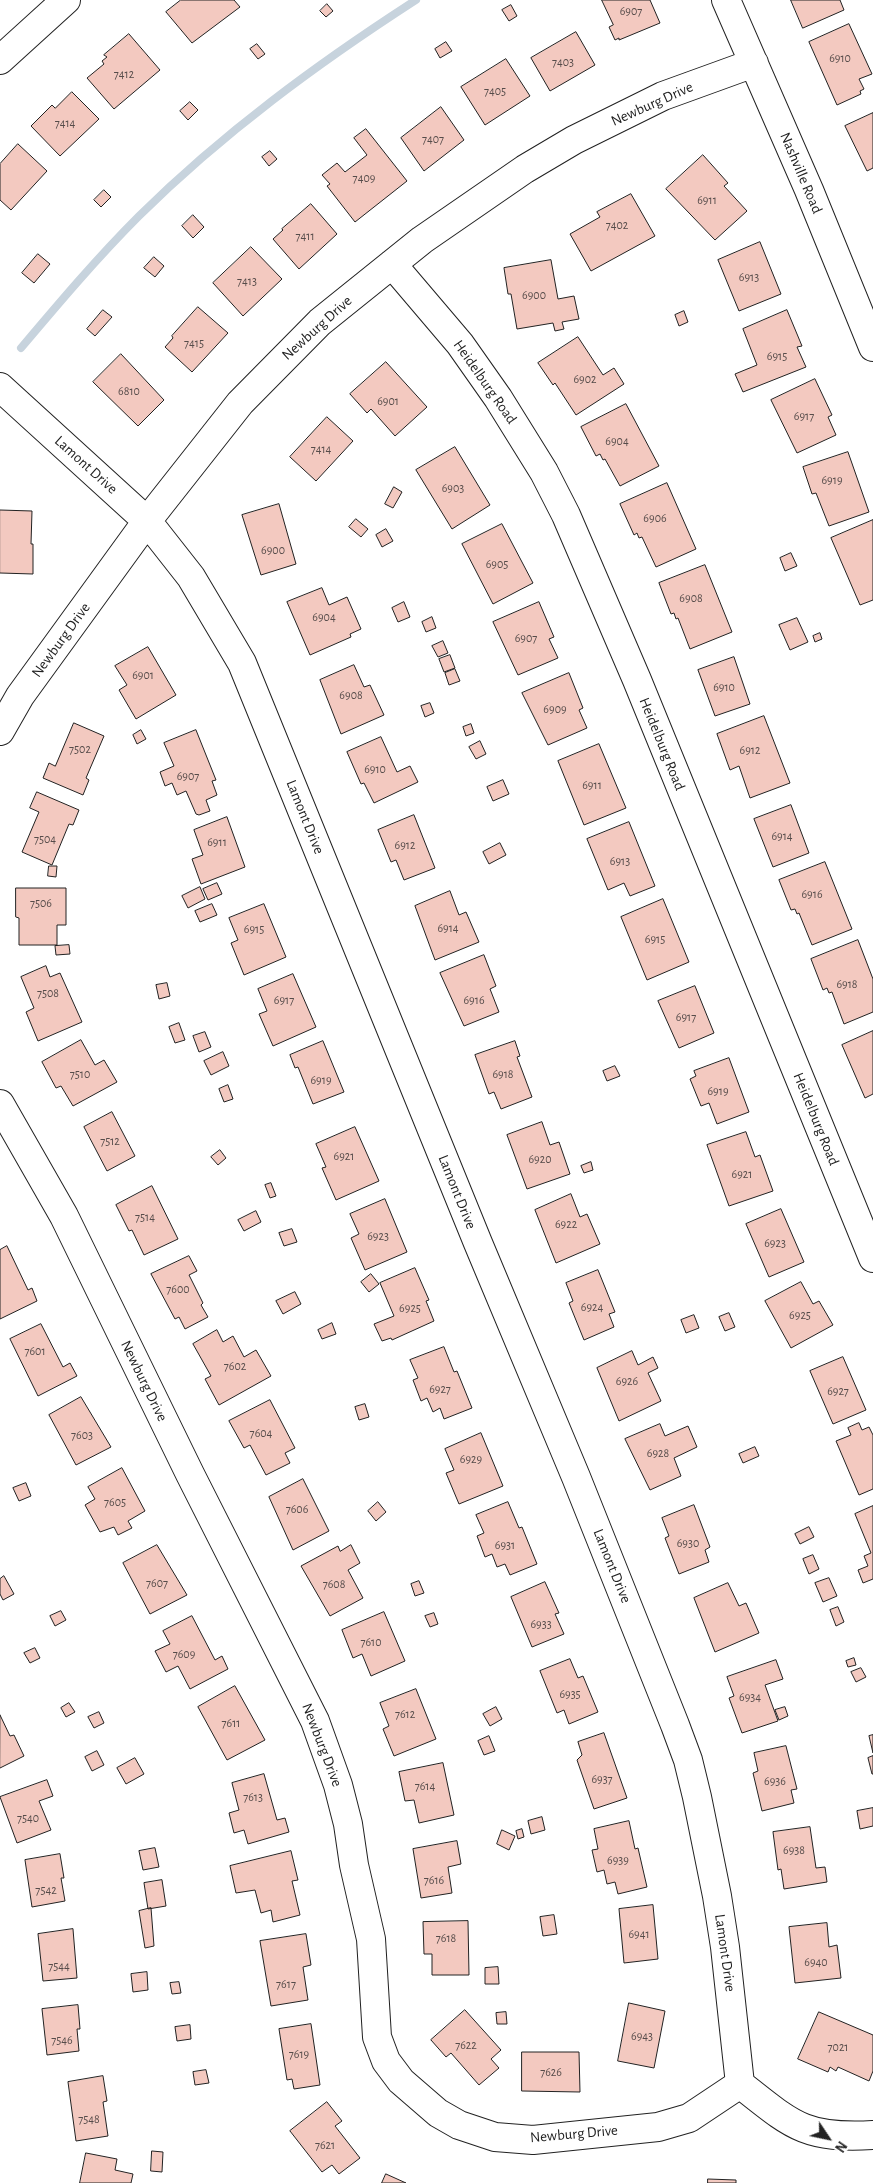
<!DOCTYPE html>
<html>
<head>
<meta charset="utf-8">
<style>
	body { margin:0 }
	#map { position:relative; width:873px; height:2183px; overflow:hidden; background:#fff; font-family:"Alegreya Sans",sans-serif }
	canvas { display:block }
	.north { position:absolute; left:803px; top:2113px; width:50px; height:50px; -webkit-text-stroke:4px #fff; paint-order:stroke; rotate:124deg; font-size:14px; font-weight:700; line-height:20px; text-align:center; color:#222 }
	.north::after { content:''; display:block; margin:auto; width:18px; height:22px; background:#222; clip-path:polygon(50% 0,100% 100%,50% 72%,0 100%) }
</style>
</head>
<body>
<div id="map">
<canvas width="873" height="2183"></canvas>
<div class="north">N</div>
</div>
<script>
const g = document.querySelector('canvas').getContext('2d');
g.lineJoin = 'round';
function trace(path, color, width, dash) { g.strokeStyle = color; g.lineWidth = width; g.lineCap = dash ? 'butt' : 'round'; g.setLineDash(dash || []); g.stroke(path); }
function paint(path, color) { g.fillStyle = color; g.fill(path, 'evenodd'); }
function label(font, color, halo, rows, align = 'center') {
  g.font = font + ' "Alegreya Sans",sans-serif'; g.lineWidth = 4; g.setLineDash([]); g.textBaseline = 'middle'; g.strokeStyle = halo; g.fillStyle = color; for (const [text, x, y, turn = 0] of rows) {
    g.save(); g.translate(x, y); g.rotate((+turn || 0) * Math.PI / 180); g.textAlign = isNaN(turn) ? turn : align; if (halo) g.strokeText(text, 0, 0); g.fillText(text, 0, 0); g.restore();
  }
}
const stream = new Path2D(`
	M21,348C59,303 97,258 139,216C223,133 317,64 416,0`);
const building = new Path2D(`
	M181,0H234L240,7L192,43L166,12Z
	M602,0H650L660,23L619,40V38L615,40L609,27L613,25Z
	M791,0H840L844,10L803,28Z
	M327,4L333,11L326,17L320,11Z
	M511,5L517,16L509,21L502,10Z
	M849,24L872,74L859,79L864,89L860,91L861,94L837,105L809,42Z
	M576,32L595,65L550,91L531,58Z
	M129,34L160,70L114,109L87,78L104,64L102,61L107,57L104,55Z
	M446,42L452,51L440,58L435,49Z
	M257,44L265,54L258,59L250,49Z
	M506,59L530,96L485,125L461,87Z
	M72,92L99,119L60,156L31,126L52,105L55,108Z
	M190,102L198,110L188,120L180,111Z
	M441,107L464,140L424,171L401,138Z
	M873,113V168L867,171L845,126Z
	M366,129L407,181L355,222L327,186L330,184L322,175L337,163L345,172L367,155L354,138Z
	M18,144L47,171L11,210L0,200V164Z
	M270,151L277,159L269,166L262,157Z
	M703,155L728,183L724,186L747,211L715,240L666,189Z
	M104,190L111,197L101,207L94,200Z
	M631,194L655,236L591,271L570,234L600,217L597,212Z
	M311,204L337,234L299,269L273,239L283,230L282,229Z
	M193,215L204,227L193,238L182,226Z
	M760,242L781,294L739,311L718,260Z
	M251,247L282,279L243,316L213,283Z
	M38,254L50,264L34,283L22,273Z
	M154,257L164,266L155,277L144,268Z
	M551,260L558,299L574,296L579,319L562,322L564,329L555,331L553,323L517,329L511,294H508L504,268Z
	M198,307L228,333L192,372L165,347L173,338L172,336Z
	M103,310L112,317L95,336L87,329Z
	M787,310L802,346L797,347L806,367L743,392L735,374L757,365L743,329Z
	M684,311L688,322L679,326L675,315Z
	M578,337L603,375L614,368L624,384L576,415L555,383L553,385L538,363Z
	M121,354L164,400L138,426L93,382Z
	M386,362L427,407L395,436L371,409L367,413L350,394Z
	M815,379L832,415L828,417L836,435L797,453L771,400Z
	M626,404L659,466L620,486L605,459L603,460L600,454L596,456L581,427Z
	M327,417L353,441L316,481L290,457Z
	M455,447L490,505L452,529L416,470Z
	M848,452L869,512L829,526L816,493L812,494L803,467Z
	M667,483L696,549L656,567L642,537L639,538L637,533L634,535L620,504Z
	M394,487L402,492L393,508L385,504Z
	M279,504L296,564L261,575L242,515Z
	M0,510L32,511L31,544H33V574L0,573Z
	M356,519L368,529L361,537L349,527Z
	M873,520V600L860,605L831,538Z
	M502,524L533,583L493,604L462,544Z
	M386,529L393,541L382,547L376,535Z
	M791,553L797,566L785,571L780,558Z
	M705,565L732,632L690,649L678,618L676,619L674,613L671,614L659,583Z
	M322,588L329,605L347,597L361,629L350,634L351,637L310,655L287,602Z
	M404,602L410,617L398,622L392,608Z
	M539,602L554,637L549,639L558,658L518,675L493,622Z
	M432,617L436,628L426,632L422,622Z
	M797,618L808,642L790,650L779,625Z
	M820,633L822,639L815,642L813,636Z
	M443,641L448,653L438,657L432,646Z
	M148,647L176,695L136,719L119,690L127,685L115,666Z
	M450,655L455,668L444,672L439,659Z
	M734,657L750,704L715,716L698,670Z
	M354,665L364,687L370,685L384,715L341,734L320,680Z
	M455,669L460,681L449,685L445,673Z
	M569,673L583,708L579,710L587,728L548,745L522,693Z
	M430,703L434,713L425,717L421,706Z
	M764,716L790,783L750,798L739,766L730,770L717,734Z
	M74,723L104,736L86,778L89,780L83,795L43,778L49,763L55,766Z
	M471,724L474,733L466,736L463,727Z
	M141,730L146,739L137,744L133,735Z
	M196,730L216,780L212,781L217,795L206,800L210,811L199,815L196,814L186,791L177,795L172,783L165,786L160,772L174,766L164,743Z
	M381,737L397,772L410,766L418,782L374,803L364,783L361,784L347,752Z
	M480,741L486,754L476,759L469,747Z
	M599,744L626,808L584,825L558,761Z
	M503,780L509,794L493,801L487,787Z
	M37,792L79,810L73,825L69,824L52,865L22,852L39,812L30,808Z
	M791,805L809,853L773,867L754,819Z
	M414,815L435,868L404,880L396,860L391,862L378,830Z
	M227,817L245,867L201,884L192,859L203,855L194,830Z
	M629,822L655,886L630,896L624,883L608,890L587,839Z
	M500,843L506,855L489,864L483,852Z
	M825,862L852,929L812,945L799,913L797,914L795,909L791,910L779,880Z
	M49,866H57L56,877L48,876Z
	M217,883L222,894L208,900L203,889Z
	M200,887L205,899L188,908L182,896Z
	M16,888H66V925H57V945H19V918L16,917Z
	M450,891L459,915L466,912L479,942L435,960L415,906Z
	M663,899L689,962L647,980L621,917Z
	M212,904L217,915L200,922L195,911Z
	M264,904L286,957L244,975L231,943L238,940L229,918Z
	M858,940L873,979V1012L844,1024L832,992L829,993L827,988L823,990L811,959Z
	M69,945L70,954L56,955L55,946Z
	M484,955L496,986L490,989L499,1012L464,1026L440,973Z
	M46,966L50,977L60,973L82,1022L38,1041L26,1012L34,1008L21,977Z
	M293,974L316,1027L273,1046L259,1014L267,1011L258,989Z
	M167,983L170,996L159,999L156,985Z
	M695,986L714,1033L679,1048L658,1001Z
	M179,1023L185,1040L175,1043L169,1027Z
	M873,1031V1094L865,1098L842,1045Z
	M205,1032L211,1047L199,1052L193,1036Z
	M81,1040L95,1065L104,1060L117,1082L73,1106L61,1086L56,1088L42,1062Z
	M323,1041L344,1092L313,1104L298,1067L295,1068L290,1055Z
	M515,1041L520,1056L517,1057L532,1097L501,1109L494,1092L489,1094L475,1055Z
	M223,1052L229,1066L211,1075L204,1061Z
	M729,1058L749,1112L717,1124L709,1103L701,1106L690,1079L696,1076L694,1071Z
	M615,1066L620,1076L607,1081L603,1071Z
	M228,1085L233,1099L224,1102L219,1089Z
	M112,1112L135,1156L107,1171L84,1127Z
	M542,1122L550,1145L559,1142L570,1174L527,1189L507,1135Z
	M355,1127L379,1181L336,1200L322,1168L326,1167L316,1144Z
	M746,1132L755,1157L760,1155L773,1191L729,1206L707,1145Z
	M220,1150L226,1158L218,1165L211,1157Z
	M591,1162L593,1170L584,1173L581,1166Z
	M271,1183L276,1196L270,1198L265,1185Z
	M152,1186L178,1239L144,1255L132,1230L129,1231L116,1205Z
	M571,1194L580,1217L587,1214L600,1244L556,1263L535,1210Z
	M385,1199L407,1252L365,1270L351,1238L359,1234L350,1214Z
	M781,1209L804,1262L769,1277L746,1224Z
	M256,1211L261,1222L244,1231L238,1220Z
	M292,1229L297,1242L284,1246L279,1233Z
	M7,1246L28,1290L32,1288L37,1301L0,1319V1250Z
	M189,1256L197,1271L189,1275L203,1303L201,1305L208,1317L185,1329L179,1317L175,1319L151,1274Z
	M415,1268L429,1300L426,1301L434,1321L392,1340L391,1338L382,1341L374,1324L394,1316L380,1283Z
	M598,1270L615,1312L609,1314L614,1327L584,1340L569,1303L573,1301L566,1283Z
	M371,1274L379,1284L369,1292L361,1282Z
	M801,1282L813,1304L819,1301L833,1325L791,1348L765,1301Z
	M295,1292L301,1304L283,1314L276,1301Z
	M729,1313L735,1327L725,1331L719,1317Z
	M694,1315L699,1328L686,1333L681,1320Z
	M332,1323L336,1334L322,1339L318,1330Z
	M41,1324L63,1367L70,1363L77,1376L38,1396L10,1339Z
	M217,1330L223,1342L233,1336L244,1357L256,1350L271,1376L219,1405L205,1379L211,1376L193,1344Z
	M444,1347L454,1372L457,1371L472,1408L444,1419L440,1408L433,1412L427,1398L421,1401L413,1380L418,1378L410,1360Z
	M632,1351L638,1365L653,1357L658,1368L648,1373L661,1401L619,1421L597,1368Z
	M843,1357L866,1410L833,1424L810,1371Z
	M81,1397L111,1447L76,1465L49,1415Z
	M270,1400L295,1448L285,1453L290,1463L266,1475L250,1445L244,1448L229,1421Z
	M365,1404L369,1417L359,1420L355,1407Z
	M859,1423L862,1430L869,1427L873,1435V1489L859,1495L836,1441L851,1435L848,1428Z
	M660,1424L665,1436L688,1426L697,1447L674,1458L681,1476L650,1490L625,1439Z
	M481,1433L503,1486L459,1504L446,1473L454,1470L445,1449Z
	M755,1447L759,1456L743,1463L739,1454Z
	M122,1468L145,1511L128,1521L132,1528L118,1535L114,1527L100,1532L85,1505L95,1499L88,1487Z
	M303,1479L329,1531L293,1550L269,1497Z
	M26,1483L31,1496L19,1501L13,1488Z
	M378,1502L386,1512L376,1521L368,1511Z
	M508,1502L519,1528L522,1527L537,1564L510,1575L505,1564L497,1567L492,1554L485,1557L477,1536L484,1533L476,1515Z
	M694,1505L710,1547L705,1550L709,1562L679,1574L665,1538L669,1536L662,1518Z
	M873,1506V1579L863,1583L858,1570L868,1566L864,1556L871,1553L855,1514Z
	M809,1527L814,1537L800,1544L795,1534Z
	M157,1545L187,1595L150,1614L123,1563Z
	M351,1545L360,1563L348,1570L363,1598L330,1616L301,1566L338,1546L340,1551Z
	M813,1555L819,1569L809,1574L803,1559Z
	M4,1576L14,1594L3,1600L0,1594V1579Z
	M829,1578L837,1596L823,1602L815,1583Z
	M419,1581L424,1593L415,1596L411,1584Z
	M545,1582L559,1613L555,1614L564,1634L532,1647L511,1597Z
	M728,1583L739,1606L746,1603L759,1633L715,1652L694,1598Z
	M838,1607L844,1622L836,1626L830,1610Z
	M61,1611L66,1620L55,1626L50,1616Z
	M384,1612L405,1661L371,1676L362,1654L353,1658L342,1630Z
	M434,1613L438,1624L430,1627L425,1616Z
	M192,1616L215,1660L222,1656L228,1669L190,1689L178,1666L166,1672L155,1651L170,1644L163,1631Z
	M35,1648L40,1658L30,1663L24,1653Z
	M854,1658L856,1665L848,1667L846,1661Z
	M570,1659L578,1678L583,1676L598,1712L569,1724L564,1710L557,1713L540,1671Z
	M776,1660L783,1679L765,1685L778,1721L742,1733L729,1698L734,1696L727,1677Z
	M861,1668L866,1677L856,1682L851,1672Z
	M235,1686L265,1740L227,1760L198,1707Z
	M416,1689L436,1739L394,1756L383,1729L389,1726L380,1703Z
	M69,1703L75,1712L66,1717L61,1708Z
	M496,1707L502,1719L490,1726L483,1714Z
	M785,1707L788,1716L779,1720L775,1710Z
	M99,1712L104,1723L94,1728L88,1717Z
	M0,1715L10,1736L14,1735L24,1756L0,1768Z
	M604,1733L627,1798L594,1809L577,1760L582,1755L578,1742Z
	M873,1735V1753L869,1736Z
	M489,1736L495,1751L484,1755L478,1741Z
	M786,1746L797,1789L791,1790L794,1803L762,1811L753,1773L758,1771L754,1753Z
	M97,1751L104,1765L92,1771L85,1757Z
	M873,1756V1774H872L868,1758Z
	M135,1758L144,1774L126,1784L117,1768Z
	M443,1763L454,1815L419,1823L414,1800L405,1801L399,1772Z
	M264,1774L277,1820L285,1818L289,1832L248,1844L244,1830L234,1833L229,1813L239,1810L232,1783Z
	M47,1780L53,1796L39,1801L51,1830L17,1843L0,1797Z
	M873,1808V1826L860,1829L857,1811Z
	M542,1817L545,1830L531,1834L528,1821Z
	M629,1821L635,1849L638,1848L647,1887L618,1894L615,1882L607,1884L604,1870L597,1872L592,1850L598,1849L594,1829Z
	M810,1827L816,1868L825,1867L827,1882L784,1889L781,1869L778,1870L773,1832Z
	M522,1829L524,1837L518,1839L516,1831Z
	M502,1830L515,1836L509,1850L497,1844Z
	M457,1841L461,1864L448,1867L452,1893L421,1898L413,1849Z
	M155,1848L159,1867L143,1870L139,1851Z
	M291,1851L298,1880L292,1881L300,1915L273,1922L271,1910L261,1913L255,1890L236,1893L230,1866Z
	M60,1854L64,1878H61L65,1901L32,1907L25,1860Z
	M162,1880L166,1906L148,1909L144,1883Z
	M653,1905L658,1959L624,1963L619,1909Z
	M151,1908L154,1946L145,1948L139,1911Z
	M554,1915L557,1934L543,1936L540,1917Z
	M468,1921L469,1975H432V1954H424L423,1922Z
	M827,1923L829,1947L837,1945L841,1978L795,1983L789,1927Z
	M73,1929L77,1978L43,1981L38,1934Z
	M306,1934L311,1965L303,1967L308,2000L271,2006L260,1941Z
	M498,1967L499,1984H485V1968Z
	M147,1972L148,1990L133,1992L131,1974Z
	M179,1982L181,1993L172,1994L170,1983Z
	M629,2003L665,2011L654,2068L618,2061Z
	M78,2005L80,2029H77L79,2051L47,2055L42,2009Z
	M465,2010L501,2050L491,2059L499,2068L479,2085L451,2053L446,2057L431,2040Z
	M506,2012L507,2024H497L496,2013Z
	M819,2012L873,2035V2071L869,2081L838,2067L836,2071L830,2067L828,2072L798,2059Z
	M311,2024L320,2085L294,2089L292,2079L287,2080L279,2029Z
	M190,2025L191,2039L177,2041L175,2027Z
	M522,2052H579L580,2092L522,2091Z
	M206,2070L209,2083L195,2085L193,2072Z
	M103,2076L107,2101L103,2102L108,2136L76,2141L68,2082Z
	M327,2102L342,2121L335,2126L360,2158L339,2174L332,2165L322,2172L290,2131Z
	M152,2151L163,2152L162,2172L151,2171Z
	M86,2153L117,2159L115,2170L133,2174L131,2183H80Z
	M386,2174L406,2183H382Z
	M708,2179L736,2180V2183H708Z`);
const minor = new Path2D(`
	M726,0L809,190L873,347
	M0,60L66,0
	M392,264L460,344L498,398L544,472L566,515L637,680L873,1258
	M0,387L147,521L191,577L242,663L478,1243L576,1477L675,1725L688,1760L697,1797L717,1896L725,1947L740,2084
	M0,731L20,696L147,521L240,403L320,322L422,240L525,169L574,140L663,96L754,63
	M0,1104L64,1216L190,1474L315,1721L338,1785L348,1824L354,1865L371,1939L377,2037L386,2061L401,2081L438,2113L459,2125L495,2137L533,2140L658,2127L689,2118L740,2084
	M740,2084C792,2125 804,2139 873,2135`);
const numberNames = [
	["6907",631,11],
	["6910",840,58],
	["7403",563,62],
	["7412",124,74],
	["7405",495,91],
	["7414",65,123],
	["7407",433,139],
	["7409",364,178],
	["6911",707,200],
	["7402",617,225],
	["7411",305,236],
	["6913",749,277],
	["7413",247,281],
	["6900",534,295],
	["7415",194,343],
	["6915",777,356],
	["6902",585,379],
	["6810",129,391],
	["6901",388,401],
	["6917",804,416],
	["6904",617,441],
	["7414",321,449],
	["6919",832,480],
	["6903",453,488],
	["6906",655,518],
	["6900",273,550],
	["6905",497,564],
	["6908",691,598],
	["6904",324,617],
	["6907",526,638],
	["6901",143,675],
	["6910",724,687],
	["6908",351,695],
	["6909",555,709],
	["7502",80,749],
	["6912",750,750],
	["6910",375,769],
	["6907",188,776],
	["6911",592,785],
	["6914",782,836],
	["7504",45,839],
	["6911",217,842],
	["6912",405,845],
	["6913",620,861],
	["6916",812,894],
	["7506",41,903],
	["6914",448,928],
	["6915",254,929],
	["6915",655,939],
	["6918",847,984],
	["7508",48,993],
	["6917",284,1000],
	["6916",474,1000],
	["6917",686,1017],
	["7510",80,1074],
	["6918",503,1074],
	["6919",321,1080],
	["6919",718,1091],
	["7512",110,1141],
	["6921",344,1156],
	["6920",540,1159],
	["6921",742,1174],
	["7514",145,1217],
	["6922",566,1224],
	["6923",378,1236],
	["6923",775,1243],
	["7600",178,1289],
	["6924",592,1307],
	["6925",410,1308],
	["6925",800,1315],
	["7601",35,1351],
	["7602",235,1366],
	["6926",627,1381],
	["6927",440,1389],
	["6927",838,1391],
	["7604",261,1433],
	["7603",82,1435],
	["6928",658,1453],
	["6929",471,1459],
	["7605",115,1502],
	["7606",297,1509],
	["6930",688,1543],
	["6931",505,1545],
	["7607",157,1583],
	["7608",334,1584],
	["6933",541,1624],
	["7610",371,1642],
	["7609",184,1654],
	["6935",570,1694],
	["6934",750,1697],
	["7612",405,1714],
	["7611",231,1723],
	["6937",602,1779],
	["6936",775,1781],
	["7614",425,1786],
	["7613",253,1797],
	["7540",28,1818],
	["6938",794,1850],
	["6939",618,1860],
	["7616",434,1880],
	["7542",46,1890],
	["6941",639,1934],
	["7618",446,1938],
	["6940",816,1962],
	["7544",59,1966],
	["7617",286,1984],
	["6943",642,2036],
	["7546",62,2040],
	["7622",466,2045],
	["7021",838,2047],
	["7619",299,2054],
	["7626",551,2072],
	["7548",89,2119],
	["7621",325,2145]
];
const streetNames = [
	["Newburg Drive",652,104,-24],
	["Nashville Road",801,173,67],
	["Newburg Drive",317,328,-42],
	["Heidelburg Road",485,382,55],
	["Lamont Drive",86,465,42],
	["Newburg Drive",61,640,-54],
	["Heidelburg Road",662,744,68],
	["Lamont Drive",305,817,68],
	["Heidelburg Road",816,1119,68],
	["Lamont Drive",457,1192,68],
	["Newburg Drive",144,1381,64],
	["Lamont Drive",612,1566,68],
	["Newburg Drive",322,1745,69],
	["Lamont Drive",725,1953,82],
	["Newburg Drive",574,2134,-5]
];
trace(stream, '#c7d3dd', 8);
paint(building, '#f3c9c0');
trace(building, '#222', 1);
trace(minor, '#222', 30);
trace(minor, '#fff', 28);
label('12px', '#564c4a', null, numberNames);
label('15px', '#222', '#fff', streetNames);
</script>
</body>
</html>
